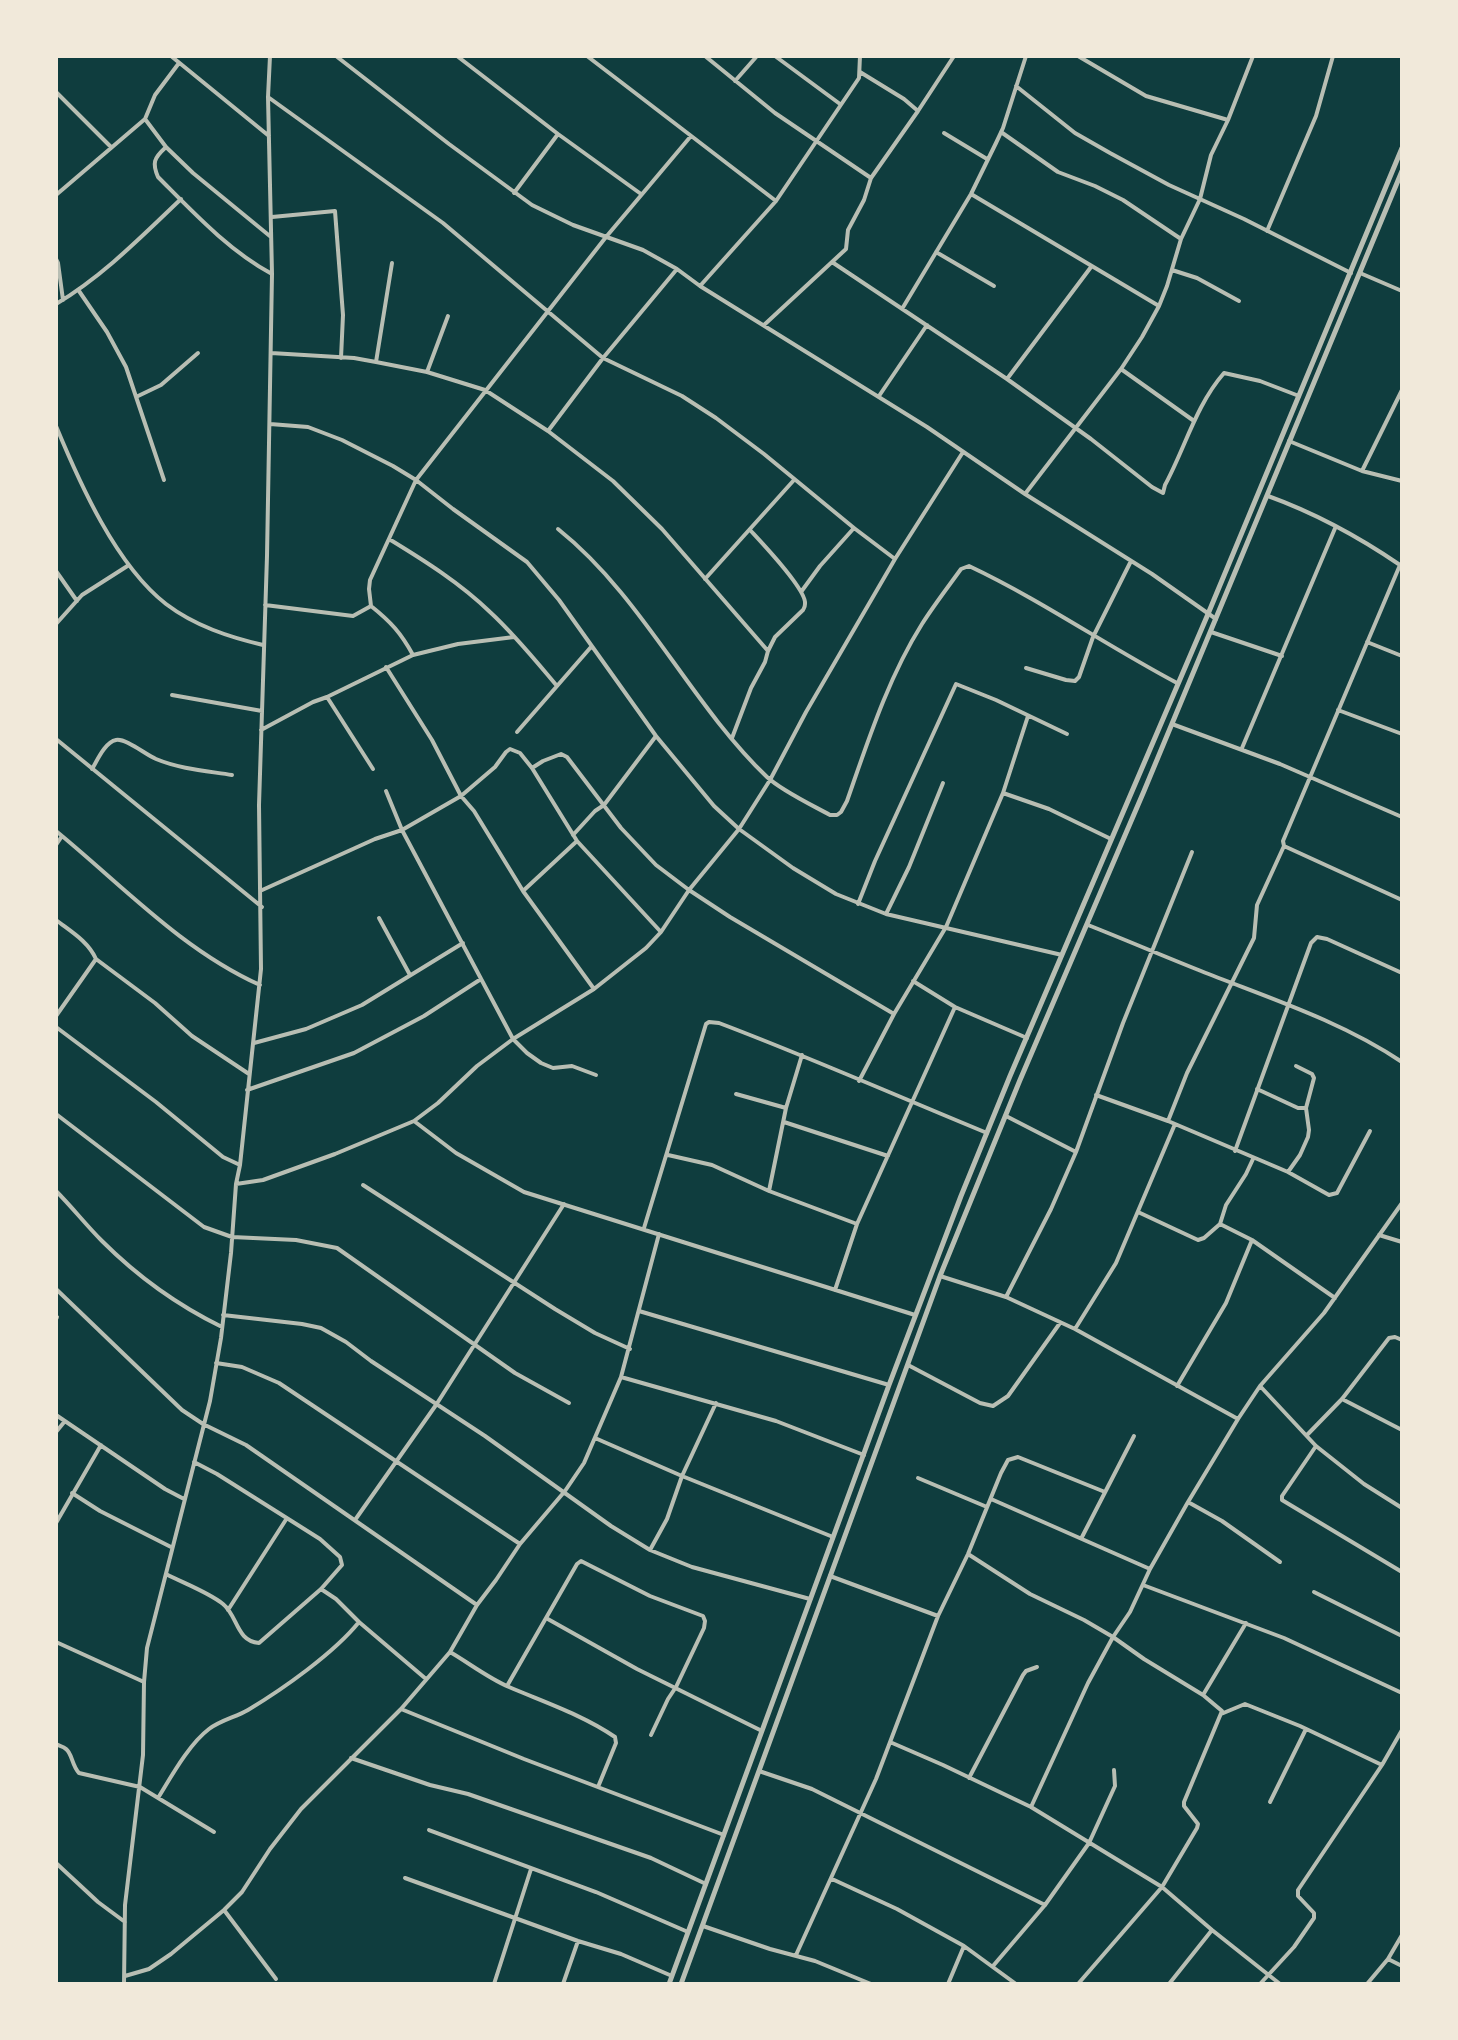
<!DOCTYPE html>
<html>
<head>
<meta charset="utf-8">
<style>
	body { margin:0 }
	#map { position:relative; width:1458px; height:2040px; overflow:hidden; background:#0f3d3e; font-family:"Open Sans",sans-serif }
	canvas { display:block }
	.frame { position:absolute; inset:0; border:58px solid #f1e9da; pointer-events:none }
</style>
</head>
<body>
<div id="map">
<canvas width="1458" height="2040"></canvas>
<div class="frame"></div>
</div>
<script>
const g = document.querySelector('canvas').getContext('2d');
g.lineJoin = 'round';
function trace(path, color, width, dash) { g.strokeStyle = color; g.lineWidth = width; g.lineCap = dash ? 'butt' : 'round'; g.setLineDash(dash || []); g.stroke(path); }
const minor = new Path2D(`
	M171,56L269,136
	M336,56L449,144L532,205L573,225L643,250L677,269L700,286L927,427L1025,494L1152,574L1216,619
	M457,56L558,134L641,194
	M587,56L776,201
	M705,56L775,113L871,178
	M775,56L840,104
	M1078,56L1146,96L1228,120
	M179,63L155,95L145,119L166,147L193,173L271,237
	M860,72L904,99L918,111
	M735,81L757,56
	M1016,86L1075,133L1110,153L1169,185L1244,219L1351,273
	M56,92L111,147
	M268,97L443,223L603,358L682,396L716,418L764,454L854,528L895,559
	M1001,132L1058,172L1095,186L1123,200L1181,239
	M944,133L987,159
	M165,148C154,158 152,163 158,177C193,212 228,250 272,274
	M514,193L558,134
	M971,194L1159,306
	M56,195L145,119
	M272,217L335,211L343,315L341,358
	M1267,231L1316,116L1333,56
	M936,252L994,286
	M56,259L58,263L63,300
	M832,262L1007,379L1091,439L1152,487L1163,493L1165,485C1185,448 1196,405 1224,373L1260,381L1299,396
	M1172,270L1197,278L1239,301
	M1360,273L1402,291
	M700,286L776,201L859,78L860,56
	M79,291L107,332L126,367L164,480
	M56,304C103,276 141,237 181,199
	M902,309L971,194L996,143L1003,128L1026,56
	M764,325L846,249L848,230L864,200L871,178L918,111L954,56
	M271,353L354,358L376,362L427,372L485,390L548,431L613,481L662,529L768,651
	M376,362L392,263
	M1121,369L1194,421
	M427,372L448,316
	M1007,379L1091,267
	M879,396L927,325
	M136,397L161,385L198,353
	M270,424L308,427L342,440L393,466L416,480L453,509L527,562L559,600L656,736L714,806L739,829L793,868L836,894L886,914L1062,955
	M56,426C80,484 116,565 166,604C195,626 229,637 263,645
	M548,431L603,358L677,269
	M1289,441L1362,471L1402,481
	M1362,471L1402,390
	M1025,494L1121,369L1142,337L1159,306L1167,286L1181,239L1200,199L1211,155L1228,120L1253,56
	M1268,496C1315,513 1359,537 1400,565
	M558,529C643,597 689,702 767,777C782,791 812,805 830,815H837L841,812L847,801C868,741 888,678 922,624C934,605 948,587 961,569L969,566C1041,600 1107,646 1177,683
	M389,539C425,561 460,583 490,612C515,635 535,660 557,686
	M56,571L77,601
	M705,579L794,480
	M801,592L820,566L854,528
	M265,605L353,616L371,606
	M56,624L82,595L129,565
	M1211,632L1282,656
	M1367,642L1402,656
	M413,655C401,633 391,622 371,606L369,589L370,580L416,480L606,237L691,136
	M386,667L432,740L461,796L474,811L523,891L594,989
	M1026,668L1066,680L1075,681L1079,677L1093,637L1131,561
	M172,695L262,711
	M327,697L373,769
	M1338,710L1402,734
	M1172,724L1280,764L1402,817
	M261,730L313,702L327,697L413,655L458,644L514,637
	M517,732L591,647
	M732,738L751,688L765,662L768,651L775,637L803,610C804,608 805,607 805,604C807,590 761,542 750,530
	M56,739L262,907
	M1242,748L1336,526
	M532,768L543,761L561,754L567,757L621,828L656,865L689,890L730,917L894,1014
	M92,769C97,761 105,742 116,740C126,738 146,755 156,759C180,769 207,771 232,775
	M386,791L402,830L513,1039L527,1053L541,1063L553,1068L572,1066L596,1075
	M1003,793L1049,809L1111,839
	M56,831C122,885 182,950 260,985
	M573,835L595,811L604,805L656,736
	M56,845L62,836
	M1284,846L1402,900
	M260,891L375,839L402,830L461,796L495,767L506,752L510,749L520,753L532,768L577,841L660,931
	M523,891L577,841
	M858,904L875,861L956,684L996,700L1067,734
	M886,914L909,867L943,783
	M379,918L410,975
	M56,920C70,931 88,941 96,959L155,1003L192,1036L249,1074
	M1088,925C1126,940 1163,956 1201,971C1269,998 1341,1021 1402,1062
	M913,981L955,1007L1027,1038
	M56,1016L96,959
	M56,1027L156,1102L223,1157L240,1165
	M254,1043L306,1029L362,1005L463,943
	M859,1081L894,1014L946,927L1003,793L1028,716
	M1257,1089L1298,1108H1306
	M247,1090L354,1053L424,1016L481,979
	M736,1094L786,1108
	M1096,1095L1168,1121L1288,1172L1329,1195L1337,1193L1370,1131
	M56,1114L204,1227L232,1237L296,1240L337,1248L515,1373L569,1403
	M1006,1116L1076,1152
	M414,1121L456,1153L524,1192L915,1315
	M1168,1121L1187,1073L1254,938L1257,905L1284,846L1283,841L1400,565
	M784,1122L888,1156
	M1235,1151L1311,943L1317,937L1327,939L1402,973
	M668,1155L712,1165L769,1191L857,1224
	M1288,1172L1300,1155L1308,1137L1309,1130L1306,1108L1314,1078L1312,1074L1296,1066
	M236,1184L263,1180L335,1154L414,1121L438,1103L477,1066L513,1039L594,989L646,948L661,932L689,890L739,829L770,780L806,712L895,559L963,452
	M363,1185L555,1309L595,1333L630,1349
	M56,1191C72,1207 86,1225 102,1241C136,1275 179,1306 222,1327
	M769,1191L786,1108L802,1055
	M1138,1212L1198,1240L1204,1238L1220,1224L1252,1240L1335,1298
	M1220,1224L1226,1205L1246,1174L1253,1159
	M644,1228L706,1024L709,1022L719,1023C809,1057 897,1096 987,1133
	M659,1234L621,1377L584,1463L565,1491L520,1544L496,1580L477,1605L450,1652L401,1709L524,1759L724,1835
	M1379,1235L1402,1242
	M940,1276L1006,1297L1075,1329L1238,1419
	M56,1289L182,1410L203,1424L246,1445L477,1605
	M835,1290L857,1224L955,1007
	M1006,1297L1051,1209L1076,1152L1123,1023L1192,852
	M639,1311L889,1385
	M223,1315L302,1324L321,1328L346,1342L371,1361L485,1436L611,1526L650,1550L692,1567L810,1599
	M56,1319L57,1317
	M1075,1329L1116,1263L1175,1124
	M216,1363L242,1367L279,1383L520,1544
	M908,1365L980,1403L993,1406L1008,1396L1060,1323
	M621,1377L776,1421L864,1455
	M1177,1386L1226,1303L1252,1240
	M1260,1386L1316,1446L1364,1484L1402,1508
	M1342,1399L1402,1430
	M56,1415L165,1489L184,1499
	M56,1432L65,1421
	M1307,1435L1342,1399L1389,1338L1395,1337L1402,1340
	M595,1438L682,1476L833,1537
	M1316,1446L1282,1496V1500L1402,1572
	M918,1478L987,1507
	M72,1493L100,1511L171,1547
	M991,1499L1150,1569
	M1188,1502L1222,1521L1280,1562
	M355,1520L436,1405L564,1204
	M56,1523L101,1445
	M1082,1537L1134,1436
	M650,1550L667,1519L682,1476L716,1403
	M968,1554L1030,1594L1084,1620L1113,1637L1144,1659L1203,1695L1222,1711L1184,1802V1806L1198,1824L1197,1828L1162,1887L1078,1984
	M166,1574C183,1583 208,1592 223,1604C238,1616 236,1641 259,1643L321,1589L342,1565L340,1557L320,1539L217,1474L194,1462
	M830,1576L938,1616
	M1143,1585L1284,1638L1402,1693
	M321,1589L336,1599L359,1622
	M1314,1592L1402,1636
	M228,1610L287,1518
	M546,1618L637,1669L762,1731
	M56,1642L144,1682
	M450,1652C469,1663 488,1678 509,1687C544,1702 583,1715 615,1737L616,1743L598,1787
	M507,1686L577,1564L581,1561L650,1596L703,1616L705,1621L704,1628L676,1687L668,1699L651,1735
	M1203,1695L1246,1623
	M1221,1714L1245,1704L1300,1726L1382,1765
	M890,1742L943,1765L1031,1807L1162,1887L1212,1930L1280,1984
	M56,1744C59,1746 63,1746 66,1749C72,1753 72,1766 79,1773L140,1787L214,1832
	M351,1758L430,1785L468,1794L651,1858L706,1884
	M759,1771L812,1789L1045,1905
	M969,1778L1023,1675L1026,1671L1037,1667
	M158,1798C171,1777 189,1744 209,1729C221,1720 236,1717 248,1710C283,1689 334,1653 359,1622L426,1679
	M1270,1802L1306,1729
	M1031,1807L1088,1683L1113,1637L1130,1612L1150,1569L1188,1502L1238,1419L1260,1386L1324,1313L1402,1203
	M429,1830L596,1892L688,1932
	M56,1863L98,1902L125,1922
	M405,1878L578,1941L621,1954L672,1976
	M832,1879L897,1909L964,1946L1016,1984
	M224,1910L276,1979
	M703,1926L770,1949L815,1961L871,1984
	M796,1955L876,1779L938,1616L968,1554L1001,1473L1008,1460L1018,1457L1105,1492
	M1388,1959L1402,1966
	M993,1966L1045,1905L1089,1843L1115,1786L1114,1770
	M125,1976L149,1969L171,1954L224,1910L242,1892L270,1849L301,1809L401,1709
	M124,1984L125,1905L143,1755L144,1682L147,1648L210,1401L221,1338L231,1253L236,1184L240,1165L261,969L259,805L267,556L272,274L268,97L270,56
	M494,1984L531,1869
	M563,1984L578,1941
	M948,1984L964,1946
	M1169,1984L1212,1930
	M1260,1984L1294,1947L1314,1918V1913L1298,1896V1890L1382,1765L1402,1730
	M1367,1984L1388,1959L1402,1935`);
const tertiary = new Path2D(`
	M669,1984L889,1385L961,1196L1010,1076L1208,614L1402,148
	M681,1984L940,1276L1020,1080L1144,791L1402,171`);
trace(minor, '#b8beb3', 4);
trace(tertiary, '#b8beb3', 5);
</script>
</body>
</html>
